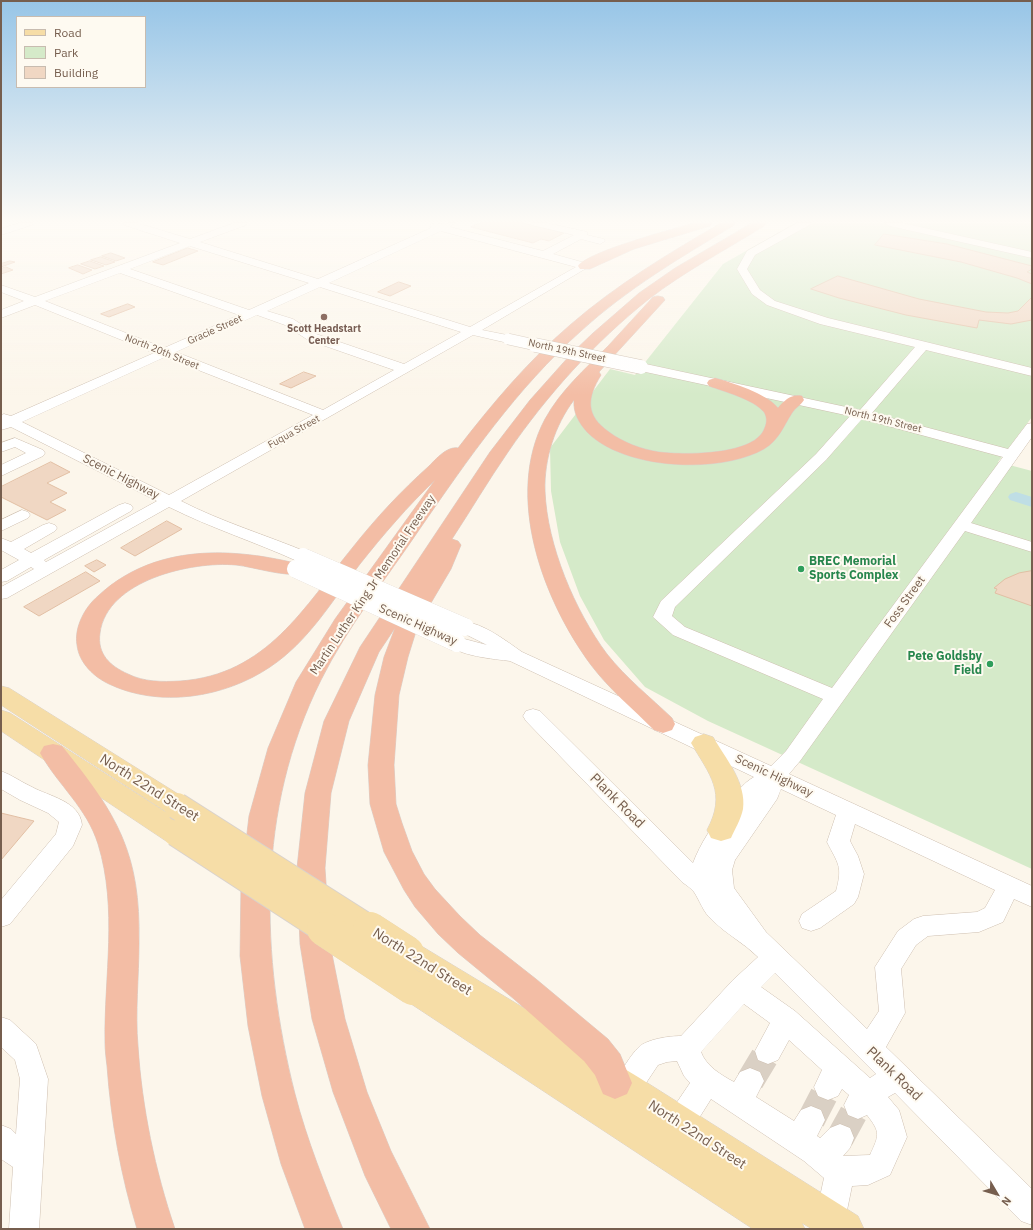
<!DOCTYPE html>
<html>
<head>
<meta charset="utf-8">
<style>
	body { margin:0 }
	#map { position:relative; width:1033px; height:1230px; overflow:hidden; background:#fcf6eb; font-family:"IBM Plex Sans",sans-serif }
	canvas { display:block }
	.frame { position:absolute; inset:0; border:2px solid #765e4e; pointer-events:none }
	.legend { position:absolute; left:16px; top:16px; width:130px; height:72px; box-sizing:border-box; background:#fefaf1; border:1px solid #c8bcb0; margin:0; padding:5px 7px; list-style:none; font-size:12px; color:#765e4e }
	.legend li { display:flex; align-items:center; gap:8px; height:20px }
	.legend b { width:20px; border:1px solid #c8bcb0 }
	.north { position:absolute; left:977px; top:1174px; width:40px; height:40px; -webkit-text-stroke:3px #fefaf1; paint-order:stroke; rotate:128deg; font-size:11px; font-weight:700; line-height:16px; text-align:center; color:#765e4e }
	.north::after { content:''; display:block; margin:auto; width:14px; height:18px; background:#765e4e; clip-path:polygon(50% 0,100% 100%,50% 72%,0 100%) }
</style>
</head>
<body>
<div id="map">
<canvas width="1033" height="1230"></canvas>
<div class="frame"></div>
<ul class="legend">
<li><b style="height:5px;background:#f6dda7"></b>Road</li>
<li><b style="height:11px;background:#d5eac9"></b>Park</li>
<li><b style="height:11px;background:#f0d7c3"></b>Building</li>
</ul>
<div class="north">N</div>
</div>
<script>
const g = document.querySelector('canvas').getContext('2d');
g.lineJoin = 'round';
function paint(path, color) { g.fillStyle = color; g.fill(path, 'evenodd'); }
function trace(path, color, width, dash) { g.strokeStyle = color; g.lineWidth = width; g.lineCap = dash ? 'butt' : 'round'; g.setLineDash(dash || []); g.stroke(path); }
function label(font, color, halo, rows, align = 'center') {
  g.font = font + ' "IBM Plex Sans",sans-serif'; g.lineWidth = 4; g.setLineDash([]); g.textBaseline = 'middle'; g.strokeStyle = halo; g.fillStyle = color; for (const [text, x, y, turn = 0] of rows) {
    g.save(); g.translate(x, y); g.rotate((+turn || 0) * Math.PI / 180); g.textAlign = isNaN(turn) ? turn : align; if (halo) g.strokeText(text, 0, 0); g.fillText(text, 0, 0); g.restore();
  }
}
const green = new Path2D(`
	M795,223H1032V417L998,462L1032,471V869L708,721L645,687L604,640L580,596L560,542L551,491L550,448L610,369L635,375L723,264Z`);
const canal = new Path2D(`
	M1016,492L1032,497V507L1010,500L1008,497L1010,494Z`);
const building = new Path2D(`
	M481,223H523L564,233L549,241L541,239L533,243L471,227Z
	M884,234L947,244L1032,266V269L1027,272L1032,274V284L1017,278L961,262L875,245Z
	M188,248L198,251L163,265L153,262Z
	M111,253L125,258L116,261L102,256Z
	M101,257L115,262L106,265L91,260Z
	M10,261L15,262L1,267V264Z
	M90,261L104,266L95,269L81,264Z
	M78,265L92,270L83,274L69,268Z
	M6,267L13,270L1,274V269Z
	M838,276L919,299L986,312L1008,313L1018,311L1032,297V320L1011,324L979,320L977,328L906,315L839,298L811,289Z
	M399,282L411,286L390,296L378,292Z
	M128,304L135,307L109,317L101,314Z
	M304,372L316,376L291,388L280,384Z
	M51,462L70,472L47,483L67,493L50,502L66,510L47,520L1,497V487Z
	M167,521L182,529L135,556L121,548Z
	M97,560L106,565L94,572L85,566Z
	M1032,571V606L995,593L997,589L994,588L1005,579L1019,573Z
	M86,572L100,581L39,616L24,607Z
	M1,813L34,821L1,860Z`);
const minorTunnel = new Path2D(`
	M750,1081L768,1051
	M811,1120L828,1087
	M840,1138L858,1105`);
const minor = new Path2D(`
	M19,223H33L32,225L1,235V229Z
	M123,223H137L190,239L234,223H247L246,225L200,242L318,279L431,228L430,226L431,224L455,223L450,227L543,251L574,235L532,225L531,223H547L583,231L587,232V235L604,239L605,241L600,244L581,239L553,254L589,264L590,266L482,330L512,336L514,339L512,342L508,343L473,335L181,501C222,522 266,535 309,553L311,557L309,561L303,562L297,561C255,542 211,528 169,507L7,598L1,599V587L34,569L31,567L7,581L1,582V570L19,560L1,550V538L11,542L43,525L49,523L55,525L57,528L55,531L24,549L31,553L119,505L125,503L131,505L133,508L131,511L44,560L46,562L157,501L11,427L1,430V415L4,414L11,416L154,353L35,305L1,318V310L24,301L1,292V285L35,297L180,243L124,225ZM441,231L576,267L470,327L329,283ZM190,246L309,283L249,310L130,269ZM120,273L239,315L164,348L45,301ZM320,287L461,332L404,364L316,334L293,319L267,311ZM257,315L285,325L308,340L394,370L323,410L176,352ZM165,357L313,415L169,495L22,422Z
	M797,223H813L755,255L747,269L760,290L775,301L828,318L1032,368V376L926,350L872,413L1008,449L1027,424L1032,423V437L971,523L1032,542V552L965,531L800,761L789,774L1032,886V907L1014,899L1003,922L979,932L928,936L916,945L901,969L905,1013L886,1047L1032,1189V1225L1021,1221L895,1093L888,1097L899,1110L907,1137L890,1175L868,1185L852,1186L845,1220L841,1229H819L815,1220L824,1178L804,1161L711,1099L689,1134L679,1138L669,1134L665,1124L669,1114L690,1083L684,1076L677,1061L667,1062L658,1065L636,1098L626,1102L616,1098L612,1089C617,1078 630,1055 639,1047C647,1039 670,1036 681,1036L733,980L758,957C744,943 726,934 712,920C703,912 700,901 694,892C691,888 686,885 682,882L526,721L523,716L526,711L533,709L540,711L693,863C701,842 712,827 725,809C734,797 741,784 754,777L510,661C495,659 456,656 448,643L450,639L457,637L487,645L459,631L456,627L459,623C477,618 506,641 522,652L771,766L786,751L823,699L673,635L653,617L661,601L816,454L850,416L641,371L636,370L635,367L636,364L641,363L860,410L915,347L820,324L767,305L752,294L737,269L747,251ZM862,419L1003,457L832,688L685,627L672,616L675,607L826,460ZM781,789L836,815L827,842C838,864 843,866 836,891L802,914L799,921L802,928L811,931L820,928L854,904L858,897L864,874L858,856L850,841L855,824L995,890L985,908L977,912L923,916L914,919L898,931L875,967L879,1011L867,1029L766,932L734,888L732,870L735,860L777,799ZM775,973L876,1074L870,1078L795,1011L761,987ZM744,1004L770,1023L755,1051L758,1060L768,1064L778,1060L789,1040L822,1070L814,1087L818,1096L828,1100L838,1096L842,1089L849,1095L844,1105L848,1115L858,1119L867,1115C881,1133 879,1135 870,1155L843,1156L850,1148L854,1138L850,1128L840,1124L830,1128L820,1138L817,1136L825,1120L821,1110L811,1106L801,1110L794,1121L756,1097L764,1081L760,1072L750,1068L740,1072L734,1082C721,1075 706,1066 701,1052Z
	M885,223H902L1032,252V258L890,226Z
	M15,438L43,450L45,453L43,456L1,476V465L26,453L15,447L1,452V443Z
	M22,510L28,512L30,515L28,518L1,531V520Z
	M1,771C12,775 21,782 32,787C48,796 80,801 82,825L73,846L10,924L1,927V900L56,834L59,822L48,813L20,800L1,789Z
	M1,1017L10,1020L36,1044L48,1079L39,1229H9L13,1167L1,1159V1125L11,1129L16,1134L20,1079L15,1060L1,1047Z`);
const major = new Path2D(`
	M1,686L9,688L186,799L190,806L186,813L177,816L168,813L1,705Z
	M1,710L10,713L186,825L190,833L186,841L176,844L166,841L1,731Z
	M704,734L713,737C725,757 747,784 743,809C741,819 735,829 731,838L721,841L711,838L707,830C727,793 710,775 691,743L695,737Z
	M407,940L418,944L638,1077L858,1216L864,1229H812L802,1223L805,1229H753L402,998L397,988L402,978L413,974L417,975L396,962L392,953L396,944Z`);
const highway = new Path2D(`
	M694,223H712L710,226L634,249L590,269H580L578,266C589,251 673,229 694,223Z
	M721,223H735L733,226C681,257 627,289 581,331C517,388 468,459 419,530C386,579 348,626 321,680C256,810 260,955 295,1094C307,1140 325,1185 343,1229H305L281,1164L262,1096L248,1026L240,956L241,885L249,816L268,748L296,682L335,619L435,480C408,506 383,535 360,564C332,601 309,641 270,667C224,698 159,708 109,684C94,677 79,663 77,645C74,627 85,607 98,596C155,543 233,547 303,565L306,569L303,573C286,578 255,567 236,565C192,561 107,580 100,633C97,654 110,666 128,674C144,682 162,682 180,681C267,675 304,607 353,547C376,518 401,491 429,466C436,459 447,446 458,448C492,404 528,361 570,325C616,285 669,253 721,223Z
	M752,223H766L764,226C726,250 685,271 649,299C595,342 547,395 508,452C488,481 471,510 452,539L458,541L461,545L451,569L418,625L408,657L399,695L394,765L396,804L402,823L412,851L424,874L435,889L460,916L480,935L536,979L608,1039L620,1054L632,1083L627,1094L615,1099L603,1094L595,1075L584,1061L514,999L458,953L438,934L415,907L404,890L384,852L370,804L368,765L375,695L384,657L395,628L379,652L349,721L331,793L325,868L330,944L345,1019L367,1092L391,1151L430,1229H391L365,1176L333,1092L312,1019L300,944L297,868L305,793L324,721L360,647L490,452L530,400L571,354L593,333L639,293L675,268Z
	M658,296L663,297L665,300L599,372L601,375C587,398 585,415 609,432C624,443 641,449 659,452C683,455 757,456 765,427C767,422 767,417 764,412C753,399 725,392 709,386L707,383L709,380L715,378C733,383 766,393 778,408C785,400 791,394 802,396L804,400C801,405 795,408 792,413C783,427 779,440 764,449C720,474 624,470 587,432C579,423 573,413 574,400C555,425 544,459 545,491C547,545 575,611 607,654C626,678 650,697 672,718L675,724L672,730L663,733L654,730C633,709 609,689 591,665C543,600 504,496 545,419C561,390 585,369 608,346C623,330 638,313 653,297Z
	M53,744L62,746C117,814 141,853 139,943C139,977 135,1012 138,1046C142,1108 155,1170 175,1229H137C121,1176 111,1122 107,1066C106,1058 105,1050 105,1042C104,976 118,909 98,844C87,808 58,785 40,753L44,746Z`);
const minorBridgeFar2 = new Path2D(`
	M508,339L540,346`);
const minorBridgeFar1 = new Path2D(`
	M535,345L641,367`);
const minorBridge = new Path2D(`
	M303,557L465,627
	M296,569L457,643`);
const majorBridgeFar1 = new Path2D(`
	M177,806L372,930
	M176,833L325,930`);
const majorBridge = new Path2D(`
	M324,929L413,988
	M370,929L407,953`);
const markers = [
	[324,317,4,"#8d6e63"],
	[801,569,4,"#2e9e5b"],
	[990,664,4,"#2e9e5b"]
];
const farEducationnames = [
	["Scott Headstart",324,329],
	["Center",324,341]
];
const farStreetnames = [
	["Gracie Street",215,330,-24],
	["North 19th Street",567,351,12],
	["North 20th Street",162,352,22],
	["North 19th Street",883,420,14],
	["Fuqua Street",294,432,-29]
];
const streetNames = [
	["Scenic Highway",121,477,27],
	["Martin Luther King Jr Memorial Freeway",373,585,-56],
	["Foss Street",905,602,-54],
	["Scenic Highway",418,625,24],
	["Scenic Highway",774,776,25]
];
const leisureNames = [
	["BREC Memorial",809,562],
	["Sports Complex",809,576],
	["Pete Goldsby",982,657,"right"],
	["Field",982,671,"right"]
];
const nearStreetnames = [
	["North 22nd Street",149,788,32],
	["Plank Road",617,801,45],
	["North 22nd Street",422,962,32],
	["Plank Road",894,1074,44],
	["North 22nd Street",697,1135,33]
];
paint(green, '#d5eac9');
paint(canal, '#bfdee5');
paint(building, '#f0d7c3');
trace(building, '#e2bfa4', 1);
trace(minorTunnel, '#dad0c4', 28, [28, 14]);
trace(minor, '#cebfb0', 1);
trace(major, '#d9d2cd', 1);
trace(highway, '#d9d2cd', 1);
paint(minor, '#fff');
paint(major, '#f6dda7');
paint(highway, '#f3bda5');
trace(minorBridgeFar2, '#cebfb0', 12, []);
trace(minorBridgeFar1, '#cebfb0', 15, []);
trace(minorBridge, '#cebfb0', 18, []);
trace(majorBridgeFar1, '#d9d2cd', 28, []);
trace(majorBridge, '#d9d2cd', 34, []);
trace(minorBridgeFar2, '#fff', 11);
trace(minorBridgeFar1, '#fff', 14);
trace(minorBridge, '#fff', 18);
trace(majorBridgeFar1, '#f6dda7', 26);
trace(majorBridge, '#f6dda7', 34);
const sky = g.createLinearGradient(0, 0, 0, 395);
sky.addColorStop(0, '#97c5e7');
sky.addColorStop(0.56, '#fefbf6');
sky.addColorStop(1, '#fefbf600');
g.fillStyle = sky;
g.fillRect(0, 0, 1033, 395);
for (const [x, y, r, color] of markers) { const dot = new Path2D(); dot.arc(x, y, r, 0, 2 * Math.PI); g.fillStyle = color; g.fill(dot); trace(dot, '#fefaf1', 1.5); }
label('bold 10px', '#785e54', '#fefaf1', farEducationnames);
label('10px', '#765e4e', '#fefaf1', farStreetnames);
label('12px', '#765e4e', '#fefaf1', streetNames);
label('bold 12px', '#27864d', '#fefaf1', leisureNames, 'left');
label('14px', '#765e4e', '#fefaf1', nearStreetnames);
</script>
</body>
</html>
